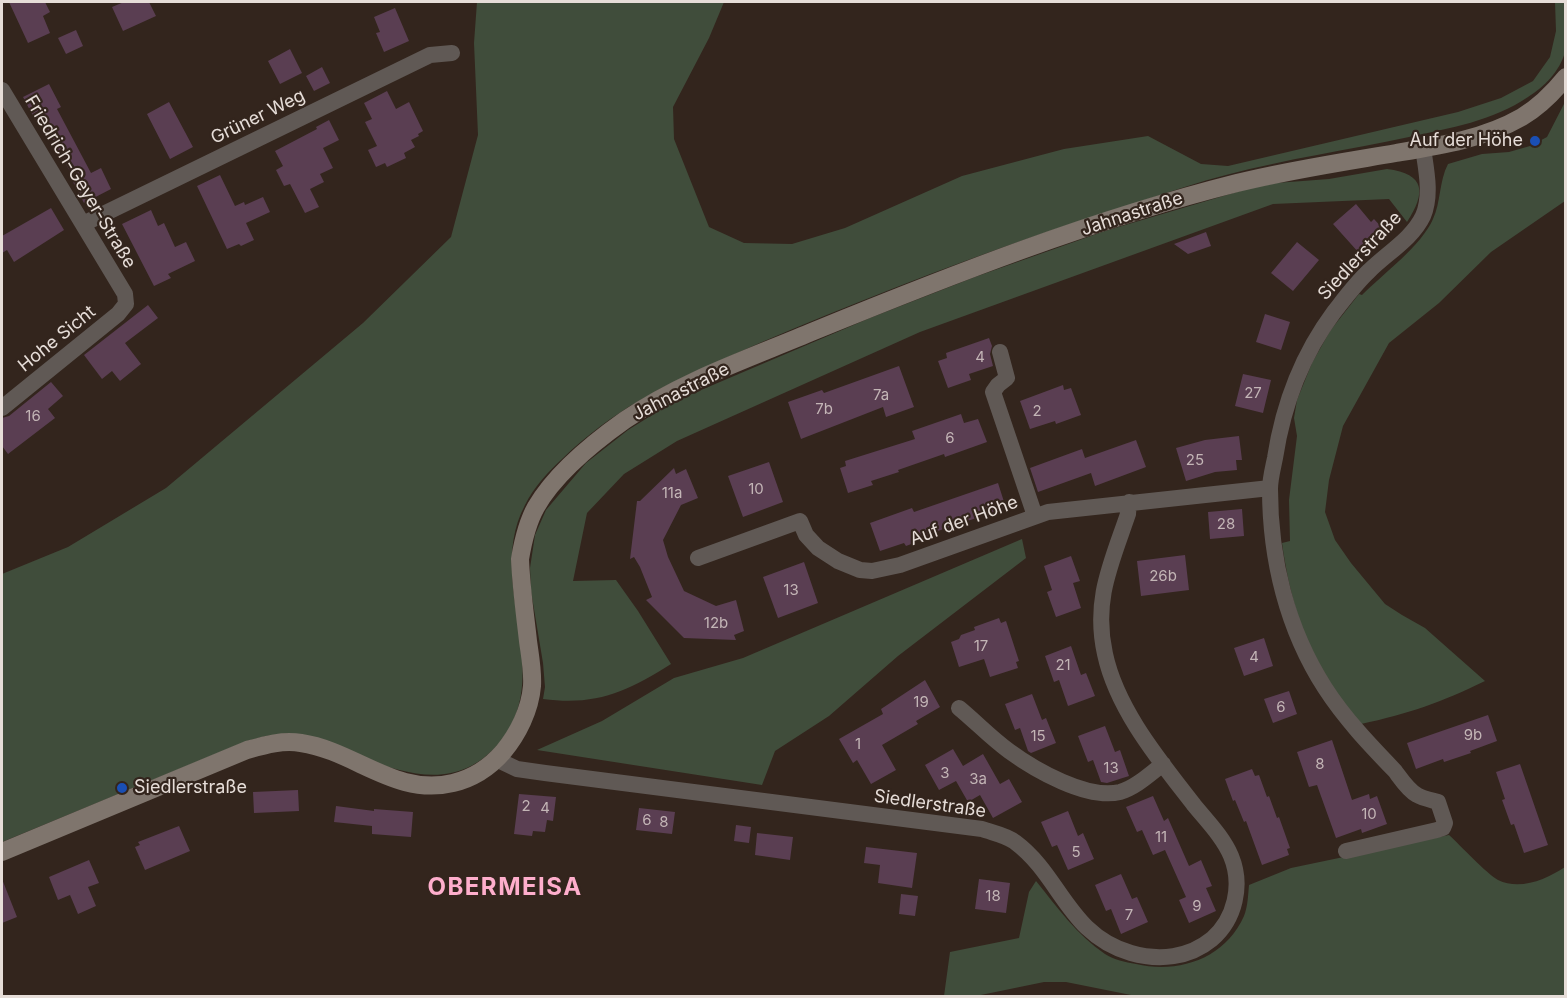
<!DOCTYPE html>
<html>
<head>
<meta charset="utf-8">
<style>
	body { margin:0 }
	#map { position:relative; width:1567px; height:998px; overflow:hidden; background:#33251d; font-family:Inter,sans-serif }
	canvas { display:block }
	.frame { position:absolute; inset:0; border:3px solid #e6ddd8; pointer-events:none }
</style>
</head>
<body>
<div id="map">
<canvas width="1567" height="998"></canvas>
<div class="frame"></div>
</div>
<script>
const g = document.querySelector('canvas').getContext('2d');
g.lineJoin = 'round';
function paint(path, color) { g.fillStyle = color; g.fill(path, 'evenodd'); }
function trace(path, color, width, dash) { g.strokeStyle = color; g.lineWidth = width; g.lineCap = dash ? 'butt' : 'round'; g.setLineDash(dash || []); g.stroke(path); }
function label(font, color, halo, rows, align = 'center') {
  g.font = font + ' Inter,sans-serif'; g.lineWidth = 4.5; g.setLineDash([]); g.textBaseline = 'middle'; g.strokeStyle = halo; g.fillStyle = color; for (const [text, x, y, turn = 0] of rows) {
    g.save(); g.translate(x, y); g.rotate((+turn || 0) * Math.PI / 180); g.textAlign = isNaN(turn) ? turn : align; if (halo) g.strokeText(text, 0, 0); g.fillText(text, 0, 0); g.restore();
  }
}
const green = new Path2D(`
	M477,2H724L709,38L673,107L674,139L709,227L744,243L792,244L845,228L962,176L1064,149L1148,136L1201,164L1228,166L1458,112L1501,98L1533,81L1550,57L1556,31L1555,2H1565C1565,17 1567,37 1565,52C1560,71 1544,87 1528,97C1493,121 1450,128 1409,137C1348,150 1286,159 1226,175C1199,182 1172,191 1145,200C1048,230 953,264 859,302C814,320 770,338 726,358C662,386 613,410 562,459C548,472 533,488 525,505C501,550 516,599 521,646C525,680 523,715 500,742C459,790 413,776 361,758C337,750 313,742 289,733L266,736L247,741L2,842V574L68,547L166,488L363,323L451,237L478,135L474,43Z
	M1565,102V201L1491,252L1439,303L1389,343L1343,426L1329,480L1325,512L1335,540L1351,563L1385,604L1402,615L1425,628L1485,681C1442,702 1408,714 1361,724C1351,712 1340,700 1332,687C1303,645 1289,593 1282,543L1290,541L1289,500L1297,436L1294,418L1297,400L1312,363L1330,331L1359,294L1362,295C1383,274 1422,245 1433,219C1441,202 1439,181 1448,164L1482,154L1509,152L1530,146L1547,137Z
	M1387,169C1426,174 1426,193 1407,222L1389,199L1273,204L920,332L677,441L624,474L587,513L573,581L616,580L638,611L671,664C627,692 596,706 543,699L545,687L543,663L531,591L530,568L535,535L546,510L586,463L628,430L673,402L870,318L975,277L1105,231L1247,189L1276,183L1329,179Z
	M1022,539L1026,558L898,656L829,716L775,751L762,785L537,750L602,721L674,678L743,658Z
	M1449,835C1460,845 1487,874 1498,880C1520,891 1547,879 1565,867V996H1276L1259,995L1245,996H1136L1066,982H1044L976,996H944L950,952L1019,938L1029,892L1036,881C1057,907 1077,935 1105,954C1114,960 1125,962 1136,964C1178,974 1225,959 1244,916C1248,906 1248,895 1249,885L1291,868Z`);
const building = new Path2D(`
	M9,2H45L50,12L43,16L50,33L28,43Z
	M124,2H149L156,16L123,31L112,7Z
	M395,8L409,41L384,52L376,33L380,32L374,17Z
	M76,30L83,46L66,54L58,38Z
	M290,49L302,73L280,84L268,61Z
	M322,67L330,83L314,91L306,76Z
	M49,84L61,107L57,109L91,173L101,168L111,189L84,203L73,182L75,181L41,117L35,120L23,97Z
	M387,91L396,109L409,102L423,131L418,134L419,136L411,140L415,147L404,153L406,158L387,167L385,163L376,167L368,150L377,146L365,122L372,119L364,103Z
	M169,102L193,147L170,159L147,114Z
	M329,120L339,140L323,148L333,168L320,174L324,182L310,189L319,207L305,213L290,184L284,186L276,170L283,166L275,151L317,129L316,127Z
	M220,175L235,206L244,202L245,205L263,197L270,212L246,223L254,240L241,246L239,244L227,249L197,186Z
	M1356,204L1371,222L1374,219L1385,231L1359,253L1333,224Z
	M51,208L64,230L14,262L7,250L2,253V236Z
	M151,210L158,226L164,223L175,247L186,242L195,261L168,274L171,278L154,286L122,224Z
	M1206,232L1211,246L1188,254L1174,244Z
	M1297,242L1319,260L1293,291L1271,273Z
	M148,305L158,318L125,343L141,364L120,381L112,371L102,379L84,355Z
	M1265,314L1290,322L1281,350L1256,342Z
	M989,338L992,346L990,354L993,366L969,374L971,380L948,388L938,361L947,358L946,353Z
	M899,366L914,407L886,417L883,407L801,439L788,402L822,390L824,393Z
	M1243,374L1271,380L1263,413L1235,406Z
	M51,382L63,396L48,409L55,418L8,454L2,446V418L9,416Z
	M1063,385L1064,390L1071,388L1081,415L1056,424L1055,421L1030,429L1020,401Z
	M961,414L964,423L978,419L987,442L945,457L944,454L898,470L899,472L871,481L873,485L848,493L840,468L846,466L845,461L915,439L912,431Z
	M1239,436L1242,460H1236L1237,470L1215,472L1186,481L1176,448L1205,440Z
	M1136,440L1146,467L1095,486L1091,473L1038,492L1030,468L1082,449L1085,458Z
	M769,462L783,502L743,517L728,476Z
	M674,468L676,474L686,469L698,498L681,505L663,540L668,557L684,591L716,606L736,600L744,631L734,635L736,640L684,638L646,600L652,597L640,567L634,557L630,559L637,501H640Z
	M998,483L1006,508L929,534L930,537L906,546L904,543L880,551L870,523L912,508L914,512Z
	M1242,509L1244,536L1210,539L1208,512Z
	M1185,555L1189,590L1141,596L1137,561Z
	M1071,556L1080,581L1073,583L1081,608L1056,617L1047,592L1052,590L1044,566Z
	M804,562L818,603L778,618L763,577Z
	M999,618L1001,623L1006,621L1019,661L1016,662L1018,668L990,677L984,659L959,667L951,642L959,639L961,635L975,630L974,627Z
	M1264,638L1273,666L1244,676L1234,648Z
	M1071,646L1081,675L1086,673L1095,696L1068,706L1059,680L1054,682L1045,656Z
	M925,680L940,707L916,721L918,724L882,745L896,770L871,784L857,760L853,763L839,739L883,714L881,709Z
	M1289,691L1297,714L1273,723L1264,699Z
	M1032,694L1042,720L1046,718L1056,743L1031,753L1028,751L1020,728L1015,730L1005,704Z
	M1488,715L1497,741L1470,751L1471,753L1444,762L1443,759L1416,769L1407,743Z
	M1105,726L1115,752L1120,750L1129,776L1107,783L1101,782L1093,760L1088,762L1078,736Z
	M1332,740L1352,800L1369,794L1370,799L1377,796L1387,824L1362,833L1361,829L1336,838L1317,785L1309,787L1297,752Z
	M953,749L963,766L983,754L1000,784L1009,779L1022,802L993,818L980,795L968,802L956,781L939,790L925,765Z
	M1520,764L1548,845L1524,853L1514,824L1511,825L1502,800L1505,799L1496,772Z
	M1252,769L1255,776L1259,775L1267,797L1269,796L1277,818L1279,817L1290,848L1287,849L1289,855L1262,865L1246,821L1244,822L1235,800L1233,801L1225,779Z
	M298,790L299,811L254,813L253,792Z
	M519,794L556,797L553,821L547,820L545,832L533,831L532,836L514,834Z
	M1153,796L1164,821L1168,818L1189,866L1201,860L1212,886L1206,888L1216,911L1189,923L1179,900L1186,897L1165,850L1153,855L1142,830L1137,832L1126,807Z
	M336,806L374,811V809L413,812L411,837L372,834V826L334,822Z
	M639,808L675,812L672,834L636,830Z
	M1068,811L1078,836L1083,833L1094,859L1068,870L1057,845L1052,847L1041,822Z
	M736,825L751,827L749,843L734,841Z
	M179,826L190,851L145,870L135,847L140,845L138,842Z
	M757,833L793,837L790,860L755,855Z
	M866,847L917,853L912,888L878,883L880,865L864,863Z
	M89,860L99,883L88,887L96,906L78,914L70,895L58,900L49,877Z
	M1121,874L1132,899L1137,897L1148,922L1121,934L1111,909L1106,911L1095,885Z
	M2,879L17,917L2,923Z
	M979,879L1010,883L1006,913L975,909Z
	M901,894L918,896L915,916L899,914Z`);
const street = new Path2D(`
	M2,90L125,294L126,304L118,314L2,408
	M83,224L430,55L452,53
	M1000,352L1007,378L998,385L993,392L1035,516
	M698,558L800,521L806,535L818,548L838,561L860,570L872,571L900,565L1048,512L1270,488
	M959,708C976,722 991,738 1009,751C1035,770 1087,800 1120,792C1135,788 1150,774 1163,764
	M496,759L517,769L545,773L982,829C993,833 1006,835 1015,842C1061,876 1068,935 1131,953C1159,961 1189,958 1212,939C1235,919 1243,885 1231,856C1223,837 1207,821 1194,805C1160,761 1117,710 1105,654C1093,600 1111,564 1128,514L1129,502
	M1346,851L1437,830L1443,828L1445,823L1438,802C1431,800 1422,798 1417,795C1408,790 1401,779 1395,771C1370,745 1345,719 1325,688C1287,629 1270,559 1270,489C1270,479 1273,468 1275,458C1283,406 1302,355 1334,312C1345,298 1356,283 1369,271C1387,253 1412,239 1423,216C1432,195 1426,169 1423,148`);
const secondary = new Path2D(`
	M2,852L247,750C265,745 282,740 301,743C355,751 396,797 453,783C474,778 489,768 503,752C518,734 530,710 532,686C533,671 530,656 528,641C525,614 521,586 520,559C523,541 527,523 536,507C555,474 594,442 625,420C682,381 750,358 814,331C951,275 1094,219 1237,183C1289,170 1343,162 1396,153C1438,146 1484,139 1522,117C1539,107 1553,93 1566,77`);
const markers = [
	[1535,141,6,"#1a4fb4"],
	[122,788,6,"#1a4fb4"]
];
const numberNames = [
	["4",980,357],
	["27",1253,393],
	["7a",881,395],
	["7b",824,409],
	["2",1037,411],
	["16",33,416],
	["6",950,438],
	["25",1195,460],
	["10",756,489],
	["11a",672,493],
	["28",1226,524],
	["26b",1163,576],
	["13",791,590],
	["12b",716,623],
	["17",981,646],
	["4",1254,657],
	["21",1063,665],
	["19",921,702],
	["6",1281,707],
	["9b",1473,735],
	["15",1038,736],
	["1",858,744],
	["8",1320,764],
	["13",1111,768],
	["3",945,773],
	["3a",978,779],
	["2",526,806],
	["4",545,808],
	["10",1369,814],
	["6",647,820],
	["8",664,822],
	["11",1161,837],
	["5",1076,852],
	["18",993,896],
	["9",1197,906],
	["7",1129,915]
];
const streetNames = [
	["Grüner Weg",258,117,-26],
	["Friedrich-Geyer-Straße",80,182,59],
	["Jahnastraße",1132,214,-18],
	["Siedlerstraße",1360,256,-47],
	["Hohe Sicht",57,339,-39],
	["Jahnastraße",681,392,-27],
	["Auf der Höhe",964,521,-20],
	["Siedlerstraße",930,804,8]
];
const poiNames = [
	["Auf der Höhe",1523,141],
	["Siedlerstraße",134,788,"left"]
];
const districtNames = [
	["OBERMEISA",505,888]
];
paint(green, '#404d3b');
paint(building, '#5a3e52');
trace(street, '#605955', 16);
trace(secondary, '#7f756d', 18);
for (const [x, y, r, color] of markers) { const dot = new Path2D(); dot.arc(x, y, r, 0, 2 * Math.PI); g.fillStyle = color; g.fill(dot); trace(dot, '#33251d', 2); }
label('15px', '#c3b5b6', null, numberNames);
label('18px', '#e6ddd8', '#33251d', streetNames);
label('18px', '#e6ddd8', '#33251d', poiNames, 'right');
g.letterSpacing = '1.5px';
label('bold 24px', '#feaecc', '#33251d', districtNames);
g.letterSpacing = '0px';
</script>
</body>
</html>
